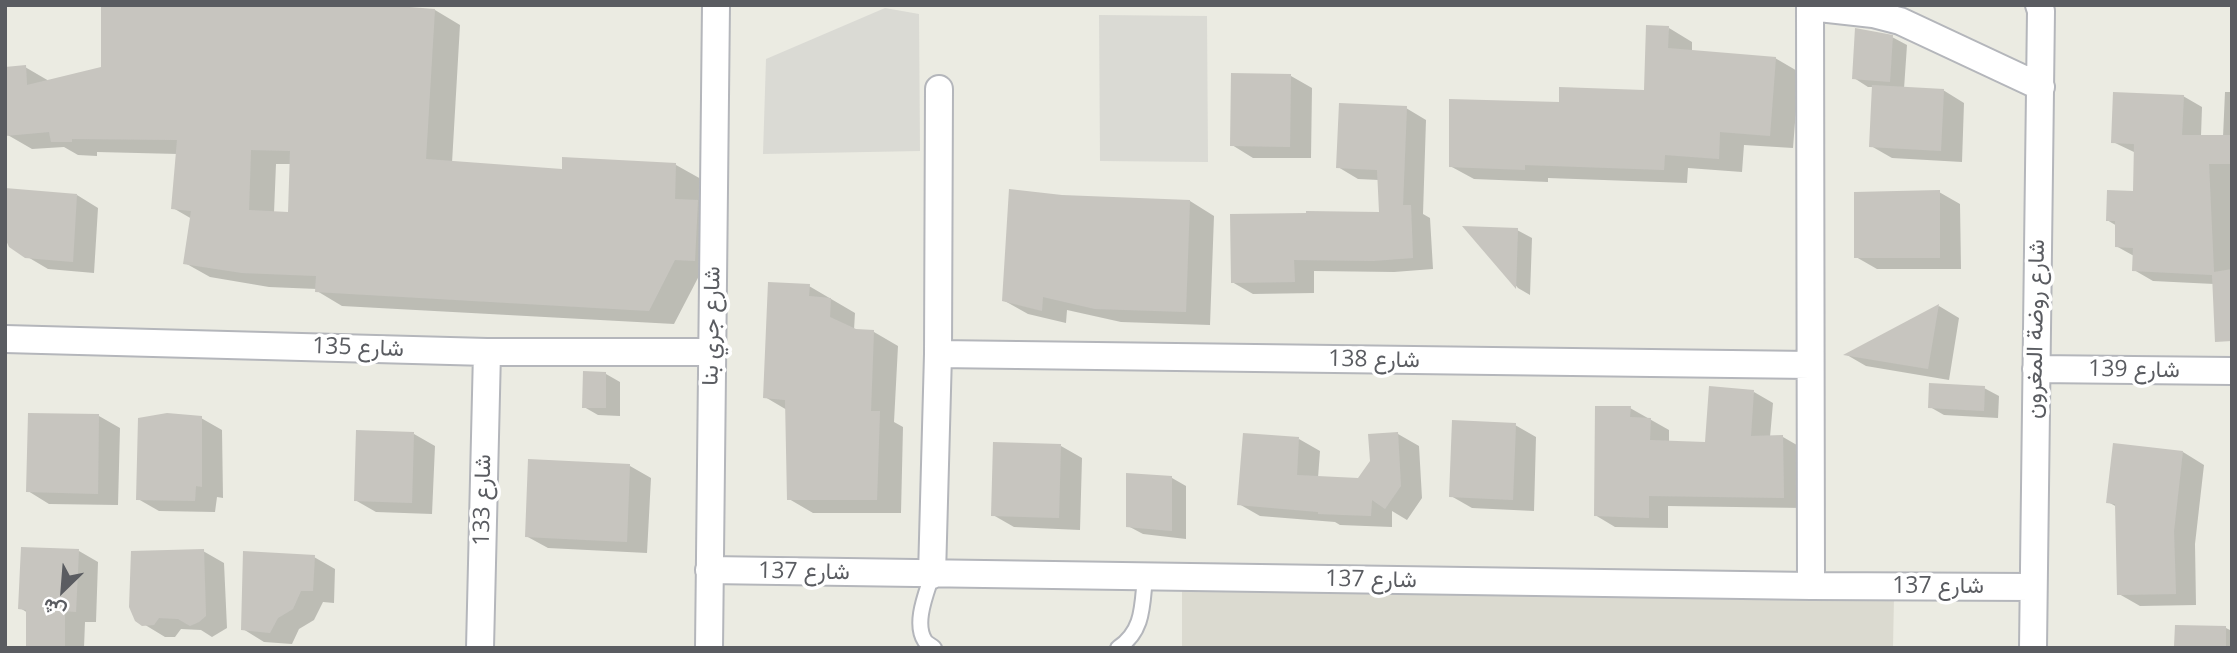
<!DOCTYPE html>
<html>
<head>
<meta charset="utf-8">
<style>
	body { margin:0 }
	#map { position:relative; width:2237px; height:653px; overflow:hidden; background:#ebebe2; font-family:"Open Sans",Vazirmatn,sans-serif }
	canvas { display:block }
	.frame { position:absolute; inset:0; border:7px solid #5a5c61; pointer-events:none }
	.north { position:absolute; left:28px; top:555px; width:70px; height:70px; -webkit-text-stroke:5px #fff; paint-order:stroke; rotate:205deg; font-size:19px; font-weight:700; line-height:28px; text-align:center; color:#5a5c61 }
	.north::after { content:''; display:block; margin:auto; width:24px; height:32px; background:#5a5c61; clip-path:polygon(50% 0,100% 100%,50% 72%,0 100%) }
</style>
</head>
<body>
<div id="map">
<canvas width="2237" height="653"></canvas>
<div class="frame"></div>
<div class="north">ش</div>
</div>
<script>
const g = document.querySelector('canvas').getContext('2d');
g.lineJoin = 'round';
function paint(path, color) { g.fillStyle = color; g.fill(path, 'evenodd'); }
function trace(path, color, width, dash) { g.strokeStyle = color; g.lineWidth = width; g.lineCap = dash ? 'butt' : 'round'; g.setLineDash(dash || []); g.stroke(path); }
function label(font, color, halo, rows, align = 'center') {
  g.font = font + ' "Open Sans",Vazirmatn,sans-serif'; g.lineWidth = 7; g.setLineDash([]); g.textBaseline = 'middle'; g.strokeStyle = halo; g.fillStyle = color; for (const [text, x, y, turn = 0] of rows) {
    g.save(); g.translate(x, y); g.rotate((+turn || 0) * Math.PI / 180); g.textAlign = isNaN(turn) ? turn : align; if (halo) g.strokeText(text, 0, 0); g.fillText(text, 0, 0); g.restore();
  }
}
const industrial = new Path2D(`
	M885,8L919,14L920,151L763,154L766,59Z
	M1099,15L1207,16L1208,162L1100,161Z`);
const education = new Path2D(`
	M1182,591L1894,597L1893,647L1929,648H1182Z`);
const shadow = new Path2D(`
	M435,10L460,25L452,163L563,171L676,165L701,179L700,203L722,216L700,274L674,324L342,306L317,291V289L269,287L210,277L185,263L192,219L173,208L178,154L97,152V156L78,155L64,147L32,149L6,134L25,67L49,81ZM276,164H291L289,214L274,213Z
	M1669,28L1692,42V52L1775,58L1799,72L1793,148L1744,145L1742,172L1688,168L1687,183L1548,178V182L1474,179L1450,166L1561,104L1646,92Z
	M1892,37L1907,45L1904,89L1943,90L1964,103L1962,162L1892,158L1871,146L1874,87H1868L1854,78Z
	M1291,76L1312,88L1311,158H1253L1232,145Z
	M2225,92H2232V326L2214,284L2153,281L2134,270V256L2116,246L2117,226L2107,220L2134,193L2136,153L2113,142L2183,96L2202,107L2201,136L2223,137Z
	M1406,108L1426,120L1423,214L1430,218L1433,269L1394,272L1314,271V293L1253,294L1232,282L1381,214L1379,180L1358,179L1338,167Z
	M1939,192L1960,204L1961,269H1877L1856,257Z
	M77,195L98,208L94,273L48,269L26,256Z
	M1062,197L1190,201L1214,216L1210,325L1121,322L1067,310L1066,323L1028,314L1003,300Z
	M1466,228L1517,230L1532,238L1530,295L1518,288Z
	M809,286L855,313L854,330L874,332L898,346L894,422L903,427L901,513H813L789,499L787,410L765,397Z
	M1939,306L1959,318L1949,380L1866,366L1847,355Z
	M606,374L620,382V416L598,415L584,407Z
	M1984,388L1999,396L1998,418L1944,415L1930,407Z
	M1754,392L1773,403L1770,437H1783L1802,448L1803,508L1668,506V528L1615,527L1595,515L1630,408L1669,430V443H1707Z
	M99,416L120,428L118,505L49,504L28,491Z
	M201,418L222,430L223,498L217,497L215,512L159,511L138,499Z
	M1515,425L1536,437L1534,511L1472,508L1451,496Z
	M414,434L435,446L432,514L376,512L355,500Z
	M1398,434L1419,446L1422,498L1407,520L1392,511V527L1340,525L1335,522L1260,516L1239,504L1299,439L1320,451L1318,478L1359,479Z
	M1061,446L1082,458L1080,530L1014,527L993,515Z
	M2183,452L2204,465L2195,544L2196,605L2140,606L2119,594L2117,507L2108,502Z
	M630,466L651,478L647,553L548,548L526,536Z
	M1172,478L1186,486V539L1143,534L1128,526Z
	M79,551L98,562L96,622H85L84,648H27L28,613L20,608Z
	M203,551L224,563L227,628L212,637L201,630L181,629L175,637H165L137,620Z
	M314,557L335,569L334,603L323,602L314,620L299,629L292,644L264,642L243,629Z
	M2177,627L2226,628L2232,631V648H2176Z`);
const building = new Path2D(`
	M101,5H384L435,9L426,159L562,169V157L676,163L675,199L698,200L695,261L675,260L649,311L315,292L316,276L242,273L183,264L191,211L171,209L177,140L72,139V142H51L49,132L5,136V67L26,65L27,85L101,67ZM251,150L290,151L288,212L249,210Z
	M1646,25L1669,26L1668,48L1776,57L1770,136L1720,132L1719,159L1665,155L1664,170L1525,165V170L1449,167V99L1559,102V87L1644,90Z
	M1855,28L1893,35L1890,82L1852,79Z
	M1231,73L1291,74L1290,147L1230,146Z
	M1872,85L1944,89L1941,151L1869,147Z
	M2113,92L2184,95L2182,135H2232V164H2209L2214,272L2232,269V341L2215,342L2212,275L2132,271L2133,248L2115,247V221H2106L2107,190L2133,191L2134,144L2111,143Z
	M1339,103L1407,106L1403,205H1411L1413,258L1373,261L1294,260L1295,282L1231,283L1230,214L1306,213V211L1379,212L1377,170L1336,168Z
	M5,188L77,194L73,262L25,258L9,247L5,238Z
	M1009,189L1062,195L1190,200L1186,312L1095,309L1043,297L1042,311L1002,301Z
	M1940,190V258H1854V192Z
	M1462,226L1518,228L1516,289Z
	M768,282L810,284L809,296L831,298L830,317L856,329L874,330L871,411H880L877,500H787L785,400L763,398Z
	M1939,304L1928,369L1843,355Z
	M583,371L606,372V408H582Z
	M1929,383L1985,386L1984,411L1928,408Z
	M1709,386L1754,390L1751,436L1783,435L1784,498L1649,496V518L1594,516L1595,406H1631L1630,417L1651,418L1650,440L1705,442Z
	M28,413L99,414L98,494L26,492Z
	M167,413L202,416V487L196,486L195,501L136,500L138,418Z
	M1452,420L1516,423L1513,500L1449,497Z
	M356,430L414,432L412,503L354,501Z
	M1398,432L1401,486L1385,509L1372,500L1371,516L1318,514V512L1237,505L1243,433L1299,437L1297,475L1358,478L1370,461L1368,434Z
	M993,442L1061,444L1059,518L991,516Z
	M2113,443L2183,451L2174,531L2176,594L2117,595L2115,504L2106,503Z
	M528,459L630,464L627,542L525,537Z
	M1126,473L1172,476V531L1126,527Z
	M21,547L79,549L76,612L65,611V648H26V610L18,609Z
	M204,549L206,616L199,622L190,626L178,619L159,618L154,625L142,626L135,621L129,607L131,551Z
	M243,551L315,555L313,591H301L293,609L278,618L270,633L241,630Z
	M2175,625L2226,626V648L2174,646Z`);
const service = new Path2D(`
	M932,575C927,592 913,623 925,641C927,644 931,645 934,648
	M1118,648C1144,631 1142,605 1145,577`);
const minor = new Path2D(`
	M1810,5L1811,586
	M1810,7L1873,14L1900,21L2041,87
	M5,339L487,352H711
	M938,354L1810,365
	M2036,369L2232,371
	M709,570L1811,586L2033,587
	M932,575L938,354L939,89
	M480,648L487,352
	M709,648L716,5
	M2033,648L2041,11L2039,5`);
const streetNames = [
	["شارع جري بنا",712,326,-89],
	["شارع روضة المغرون",2036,329,-89],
	["شارع 135",358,348,2],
	["شارع 138",1374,360,1],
	["شارع 139",2134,370,1],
	["شارع 133",483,500,-89],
	["شارع 137",804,572,1],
	["شارع 137",1371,580,1],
	["شارع 137",1938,586]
];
paint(industrial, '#dadad4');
paint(education, '#dbdad0');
paint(shadow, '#0003');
paint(building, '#c7c5bf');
trace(service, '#b4b6bb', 18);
trace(minor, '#b4b6bb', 30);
trace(service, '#fff', 14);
trace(minor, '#fff', 26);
label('23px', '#5a5c61', '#fff', streetNames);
</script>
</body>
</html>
